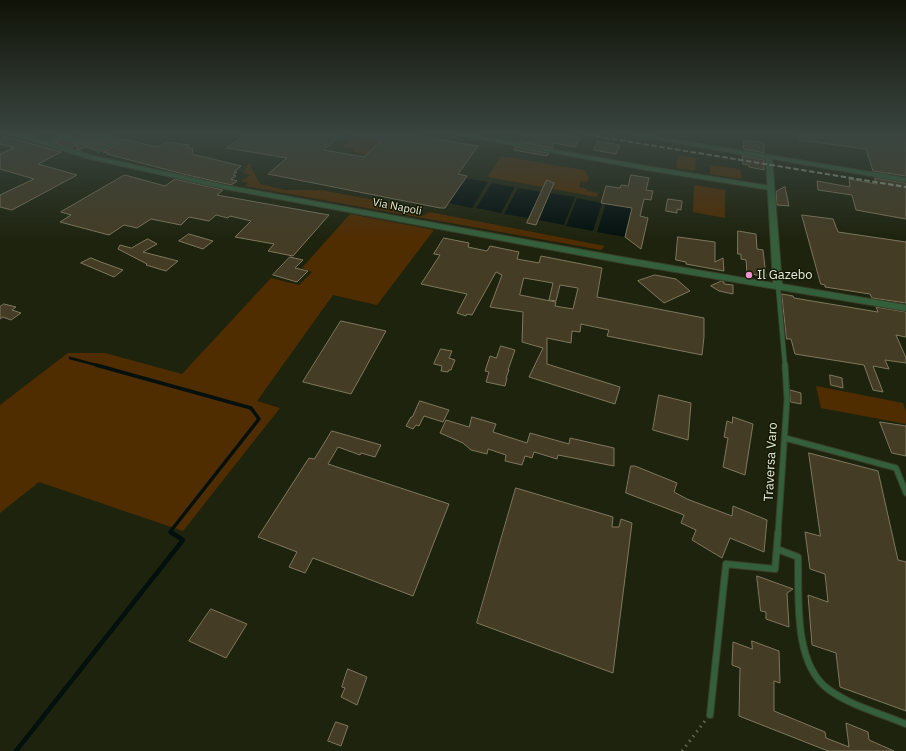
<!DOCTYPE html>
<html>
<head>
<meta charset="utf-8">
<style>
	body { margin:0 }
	canvas { display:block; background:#1d230d }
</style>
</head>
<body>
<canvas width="906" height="751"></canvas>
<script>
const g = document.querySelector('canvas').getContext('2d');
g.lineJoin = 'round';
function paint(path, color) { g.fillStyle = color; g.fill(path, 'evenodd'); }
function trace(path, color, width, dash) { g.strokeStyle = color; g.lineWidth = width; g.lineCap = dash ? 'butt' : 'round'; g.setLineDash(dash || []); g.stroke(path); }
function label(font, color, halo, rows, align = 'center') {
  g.font = font + ' "IBM Plex Sans",sans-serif'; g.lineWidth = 3; g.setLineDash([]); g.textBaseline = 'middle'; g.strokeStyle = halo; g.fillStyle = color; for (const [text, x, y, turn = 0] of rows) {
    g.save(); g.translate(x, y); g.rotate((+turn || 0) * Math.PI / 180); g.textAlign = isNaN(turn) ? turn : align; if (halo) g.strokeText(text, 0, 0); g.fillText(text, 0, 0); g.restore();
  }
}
const green = new Path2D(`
	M354,135H384L365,155L353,152L355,149L343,147L353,138Z
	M678,155L696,158L695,171L676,168Z
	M501,156L584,170L589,177L587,182L581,181L579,187L587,189V191L598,193L597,197L488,177Z
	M249,163L260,184L285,190H321L406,206L410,214L422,216L430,212L605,246L601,250L245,186L248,183L241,181L250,175L243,173Z
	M710,165L740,169L742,179L710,174Z
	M694,185L725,190V218L693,212Z
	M350,214L434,230L377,305L333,295L257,401L280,408L183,531L39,482L0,513V405L68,353H105L182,374L271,278L299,285L312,272L302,268Z
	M816,386L903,403L906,412V424L821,408Z`);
const water = new Path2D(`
	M465,178L488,182L472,208L448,203Z
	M492,183L515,187L501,213L476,208Z
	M518,188L542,192L529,218L504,214Z
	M550,193L575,197L564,225L538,220Z
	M577,198L602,203L593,231L566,226Z
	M606,203L632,208L625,237L597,232Z`);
const streamFar2 = new Path2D(`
	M70,358L100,366`);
const streamFar1 = new Path2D(`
	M96,365L251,408L259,419L170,532L174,534`);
const stream = new Path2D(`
	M16,751L183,540L172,533`);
const building = new Path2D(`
	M79,135H98L99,137L92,141L78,137Z
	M245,135H340L324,150L364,157L386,135H410L478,146L458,174L467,176L445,208H440L268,174L287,158L227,148Z
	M524,135H563L580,138L575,147L554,143L552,148L520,142Z
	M799,135H906V176L873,171L866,149L799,140Z
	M7,137L61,152L38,164L77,175L12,210L0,207V195L34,179L0,169V154L14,148L0,144V141Z
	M64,139L92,147L108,140L111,141L95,150L86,147L79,150H77V144L70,148L55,143Z
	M122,139L158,147L166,142L190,145L187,147L193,149L192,154L241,166L234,172H237L233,175L236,176L231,179L237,181L231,185L183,174L107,154L108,153L103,152L121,142Z
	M744,140L764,143V153L744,149Z
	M598,141L620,145L616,154L594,150Z
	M516,147L549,153L547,156L514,150Z
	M743,156L764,160V170L749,167V165L743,164Z
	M125,175L165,186L175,179L223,190L217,195L329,215L293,256L268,251L274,244L235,237L251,221L230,216L228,218L216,215L209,221L189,217L181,225L151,219L137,228L124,225L109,235L60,222L71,215L61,212Z
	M631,175L649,178L646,190L653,191L651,200L644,199L640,216L648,218L641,249L625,237L632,208L601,203L606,186L620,188L621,185L628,186Z
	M875,178L906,183V219L856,210L852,195L818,190L817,181L850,187L849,179L876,184Z
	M547,180L554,183L536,225L527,223Z
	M785,187L789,206L777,205L776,192Z
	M668,199L682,201L681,210L677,209V213L666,211Z
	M802,215L833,219L838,232L906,242V303L872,298L870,294L825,287V285L821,284Z
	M738,231L756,234L757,249L763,250L766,277L747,273L746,260L741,259V254H738Z
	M189,234L213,241L203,249L179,241Z
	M678,237L715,242V262L723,258L724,271L686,264V262L676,260Z
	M444,238L469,243L468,247L487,251L490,246L519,252L517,259L539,263L541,256L602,268L597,297L704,318V337L702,355L607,336L609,330L581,324L580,332L572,331L571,343L547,338V364L620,387L615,404L529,377L543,348L522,342L523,312L490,307L502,275L496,272L472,315L467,314L466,316L457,313L467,294L421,284L440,255L434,254ZM524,278L553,283L549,300L556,301L560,285L578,288L573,309L555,306L556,302L520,295Z
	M148,239L157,244L143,252L178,261L166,271L146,265L147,264L118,249L120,245L131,248Z
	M290,257L303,260L295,268L308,271L297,282L273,275Z
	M91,258L101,262L123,270L114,277L81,263Z
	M655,275L676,279L690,291L664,303L638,281Z
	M722,281L724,282V284L733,285V294L719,291L711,286Z
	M782,294L793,296L794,298L878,312L876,307L906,312V337L896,335L906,358V363L885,360L889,369L873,366L883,392L873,390L864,365L795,354L791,339H787Z
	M4,304L16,307L12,310L21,313L11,320L3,317L0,319V307Z
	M341,321L386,331L351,394L303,382Z
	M501,346L515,350L508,370H509L506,378H507L505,386L486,382L489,372L485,371L490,356L496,358Z
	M441,349L452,351L449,358L455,360L451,370H449L448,372L441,371L442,366L434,364Z
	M830,375L842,378L843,388L831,385Z
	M790,390L801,393V404L791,402Z
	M659,395L691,403L688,440L653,430Z
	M420,401L449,410L443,422L424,416L419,426L416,425L413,429L406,426L411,417H412Z
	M472,417L496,424L493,432L527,443L530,433L569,444L570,438L614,448V466L558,455L557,459L534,452L532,458L525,456L522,465L505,461L506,455L488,449L487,454L471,450L463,443L440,433L446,420L469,427Z
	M733,417L753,424L745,475L723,467L728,438L724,437L727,421L732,423Z
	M880,422L906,426V456L892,453Z
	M332,431L381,445L375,457L361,453L360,455L338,447L328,464L449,504L413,596L313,558L305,573L289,567L297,552L258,537L309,458L314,459Z
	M809,453L878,471L898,560L906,562V711L840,687L836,653L812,645L808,595L828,602L825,574L810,569L805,532L820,536Z
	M631,466H635L677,483L674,492L687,499L732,516L733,506L767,520L764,552L730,538L722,558L692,540L696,530L681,523L684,515L626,493Z
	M516,488L613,517L612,527H619L621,519L632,523L613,673L477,623Z
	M757,576L793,589L787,593L789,627L766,619V612L761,611Z
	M211,609L247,624L226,658L189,641Z
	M752,641L779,651L780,683L774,681V711L825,732L826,738L849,747L846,723L868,732L869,740L894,751H828L739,716L740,668L732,665L733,642L752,649Z
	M348,669L367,677L357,705L341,697L345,688L342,687Z
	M336,722L348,726L341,746L328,741Z`);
const pathFar1 = new Path2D(`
	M607,135L628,139`);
const path = new Path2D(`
	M682,751L705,721`);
const serviceFar3 = new Path2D(`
	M64,136L92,144L107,137
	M45,144L66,135
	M98,151L119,140L101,135`);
const serviceFar2 = new Path2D(`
	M778,286L785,366`);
const serviceFar1 = new Path2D(`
	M785,438L896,468L906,493
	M778,534L787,399L785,365`);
const service = new Path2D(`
	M777,549L798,557C799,596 793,663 828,689C851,706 880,713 906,724
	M710,715L726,564L775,569L778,533`);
const minor = new Path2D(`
	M27,135H35L27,139H23V137Z
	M459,135H472L646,166L770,186L773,188L770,190L646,170Z
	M769,155L906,178V182L767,158L766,157Z`);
const tertiary = new Path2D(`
	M12,135H22L90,155L225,185L622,257L773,283L766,159L632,135H648L769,155L772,157L782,284L906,305V311L622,263L225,189L86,158Z`);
const rail = new Path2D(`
	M588,135L906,187`);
const markers = [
	[749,275,4,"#f491d3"]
];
const farStreetnames = [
	["Via Napoli",397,207,11]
];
const poiNames = [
	["Il Gazebo",757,275]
];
const streetNames = [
	["Traversa Varo",771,462,-87]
];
paint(green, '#502c01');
paint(water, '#03100d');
trace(streamFar2, '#03100d', 2.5);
trace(streamFar1, '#03100d', 3.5);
trace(stream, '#03100d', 4.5);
paint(building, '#443c25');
trace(building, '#7f775d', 1);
trace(serviceFar3, '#393f2a', 4.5);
trace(serviceFar2, '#393f2a', 5.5);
trace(serviceFar1, '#393f2a', 7);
trace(service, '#393f2a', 8);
trace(minor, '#393f2a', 2);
trace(tertiary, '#393f2a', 2);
trace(pathFar1, '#646956', 1.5, [0.5, 2]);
trace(path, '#646956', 3, [1.5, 4.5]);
trace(serviceFar3, '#33603b', 3);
trace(serviceFar2, '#33603b', 4);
trace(serviceFar1, '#33603b', 5);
trace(service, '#33603b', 6);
paint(minor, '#33603b');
paint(tertiary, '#33603b');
trace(rail, '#9da291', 2, [5.5, 2.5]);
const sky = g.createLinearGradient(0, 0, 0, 240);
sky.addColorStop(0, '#101307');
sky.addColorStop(0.56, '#3a4540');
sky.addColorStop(1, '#3a454000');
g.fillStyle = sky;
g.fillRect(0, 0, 906, 240);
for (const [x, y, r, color] of markers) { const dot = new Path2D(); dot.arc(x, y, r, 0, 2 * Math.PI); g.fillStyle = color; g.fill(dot); trace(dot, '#141904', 1.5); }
label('11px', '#e7ebdd', '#141904', farStreetnames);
label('13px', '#e7ebdd', '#141904', poiNames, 'left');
label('13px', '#e7ebdd', '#141904', streetNames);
</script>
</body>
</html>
